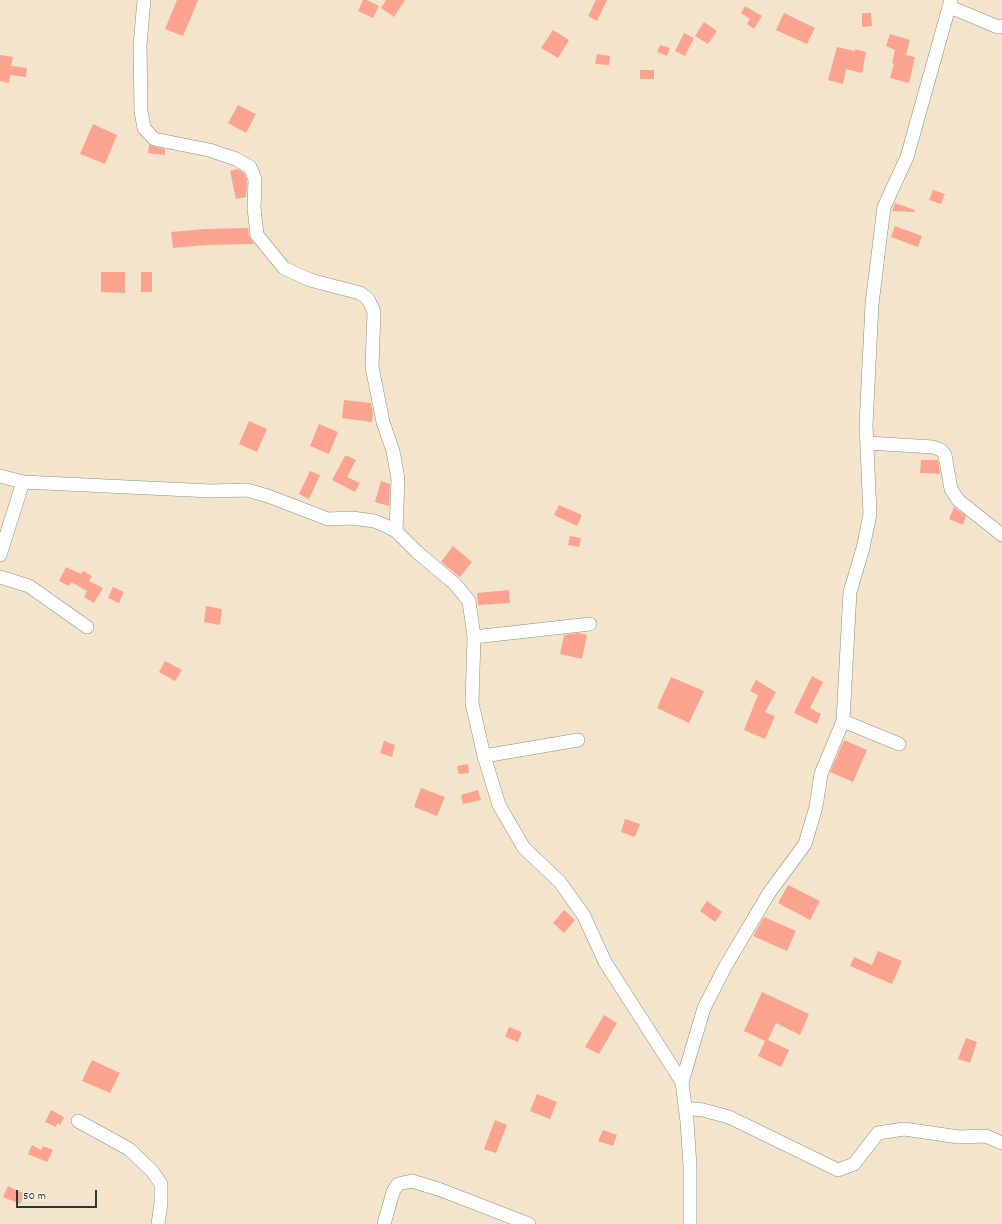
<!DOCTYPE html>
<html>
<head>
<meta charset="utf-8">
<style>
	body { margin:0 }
	#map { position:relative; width:1002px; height:1224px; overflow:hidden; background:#f3e4cb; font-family:Dekko,sans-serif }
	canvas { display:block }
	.scale { position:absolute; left:16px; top:1190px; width:81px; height:18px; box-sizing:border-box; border:2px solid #1f3d34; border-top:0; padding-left:5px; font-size:12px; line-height:14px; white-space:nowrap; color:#1f3d34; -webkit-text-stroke:3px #f7f3e8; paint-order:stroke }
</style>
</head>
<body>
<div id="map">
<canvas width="1002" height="1224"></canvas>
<div class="scale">50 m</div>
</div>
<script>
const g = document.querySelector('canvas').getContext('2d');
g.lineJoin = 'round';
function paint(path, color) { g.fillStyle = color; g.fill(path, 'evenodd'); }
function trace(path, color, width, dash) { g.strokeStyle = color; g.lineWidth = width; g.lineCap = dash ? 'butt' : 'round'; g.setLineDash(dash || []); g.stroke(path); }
const building = new Path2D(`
	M177,0H198L183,36L165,29Z
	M363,0H367L379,6L373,18L358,11Z
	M386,0H405L394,17L381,8Z
	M596,0H607L597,21L588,16Z
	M745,6L762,16L754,29L747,24L750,19L741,13Z
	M784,13L815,28L807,44L776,30Z
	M862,13H871L872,26L862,27Z
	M704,22L717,31L708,44L695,36Z
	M553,30L569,40L558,58L541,48Z
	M684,33L694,38L685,56L675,51Z
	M890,34L910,40L906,55L915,57L909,83L890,78L894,64L892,63L895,50L886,46Z
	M660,45L670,48L667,56L657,52Z
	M837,47L855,51V49L866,52L862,73L846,69L843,84L828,80Z
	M597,54L610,56L609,65L595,64Z
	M0,55L13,57L11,66L27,68L26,77L10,75L9,83L0,81Z
	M640,70H654V79H640Z
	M238,105L256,114L246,133L228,123Z
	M93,124L117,135L105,164L80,154Z
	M149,145L165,149V155L148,153Z
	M238,169L244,173L247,180L246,197L236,199L230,171Z
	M933,190L945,194L941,204L929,200Z
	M895,203L915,210V212L892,211Z
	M895,226L922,236L918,247L891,237Z
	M248,228L249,236L254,244L204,245L173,248L171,232L205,229Z
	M101,272H125V293L101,292Z
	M141,272H152V292H141Z
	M344,400L371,403L373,413L372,422L342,418Z
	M249,421L267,429L257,452L239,444Z
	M319,424L338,432L329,454L310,446Z
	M345,456H348L356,460L347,477L360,483L355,492L332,480Z
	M921,460H938L940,474L920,473Z
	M310,471L320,475L309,499L299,494Z
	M381,481L390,484L389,506L375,502Z
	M559,505L582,515L577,526L554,515Z
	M954,507L966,516L963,525L949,519Z
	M570,536L581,538L579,547L568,545Z
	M453,546L472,562L460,577L441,562Z
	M66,567L81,574L83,571L92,576L89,581L103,588L94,603L84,597L87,591L71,582L69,586L59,581Z
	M113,587L124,592L119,603L108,598Z
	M509,590L510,603L478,605L477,593Z
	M206,606L222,609L220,625L204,622Z
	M579,633L587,635L582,659L560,654L564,635Z
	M165,661L182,670L175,681L159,672Z
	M812,676L823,682L810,708L821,714L817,724L794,713Z
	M671,677L704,691L689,723L657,708Z
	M756,680L776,692L765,712L775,716L765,739L744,730L758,695L750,691Z
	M844,740L867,750L853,782L830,772Z
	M384,741L395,745L392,757L380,753Z
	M468,764L469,773L459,774L457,766Z
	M421,788L445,797L437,816L414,807Z
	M478,790L481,800L463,804L461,795Z
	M625,819L640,824L635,837L621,832Z
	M788,885L820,901L810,920L778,903Z
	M707,901L722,912L715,922L700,911Z
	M564,910L575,920L564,933L553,923Z
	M764,917L796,931L787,951L753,936Z
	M878,951L902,961L892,984L850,966L854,957L872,965Z
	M762,992L809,1014L800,1035L776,1023L768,1040L789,1050L781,1067L758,1056L765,1041L744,1031Z
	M604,1015L617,1023L599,1054L585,1047Z
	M509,1027L522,1032L518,1042L505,1037Z
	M966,1038L977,1042L970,1063L958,1059Z
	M92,1060L120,1073L110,1093L82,1081Z
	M537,1094L557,1102L550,1119L530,1111Z
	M51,1110L64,1117L60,1125L57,1123L56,1127L45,1122Z
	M495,1120L507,1125L496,1153L484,1149Z
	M603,1130L617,1135L613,1146L598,1141Z
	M32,1145L41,1150L43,1146L53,1150L47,1162L28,1154Z
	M8,1186L25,1194L20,1204L3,1197Z`);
const street = new Path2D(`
	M144,0L140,45L141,111L144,128L154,139L209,150L236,159L250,167L255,179L254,208L257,235L284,268L310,280L360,293L368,299L374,312L372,367L383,422L393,451L398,479L396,531
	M950,7L998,27L1002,26
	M867,443L933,447L941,450L945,455L951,489L958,500L1002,535
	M0,476L23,482L211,491L247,490L268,496L328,519L352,518L374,521L384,525L396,531L417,552L455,584L469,601L474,637L472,703L484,756L499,805L524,848L560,882L584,916L605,962L682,1082
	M0,555L23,482
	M0,577L29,586L87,627
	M474,637L590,624
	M843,721L899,744
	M484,756L578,740
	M685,1108L703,1110L729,1117L838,1170L854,1164L878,1133L904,1129L959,1137L986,1136L1002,1143
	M78,1121L129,1149L152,1171L161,1184V1203L158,1224
	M384,1224L393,1192L398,1184L412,1181L441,1190L529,1224
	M690,1224V1166L687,1122L682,1082L704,1008L725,967L769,893L805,844L816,807L821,774L843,721L850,592L863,548L870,514L866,425L872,304L884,207L907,157L951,0`);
paint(building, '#fca390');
trace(street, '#899080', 14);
trace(street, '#fff', 13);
</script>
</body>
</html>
